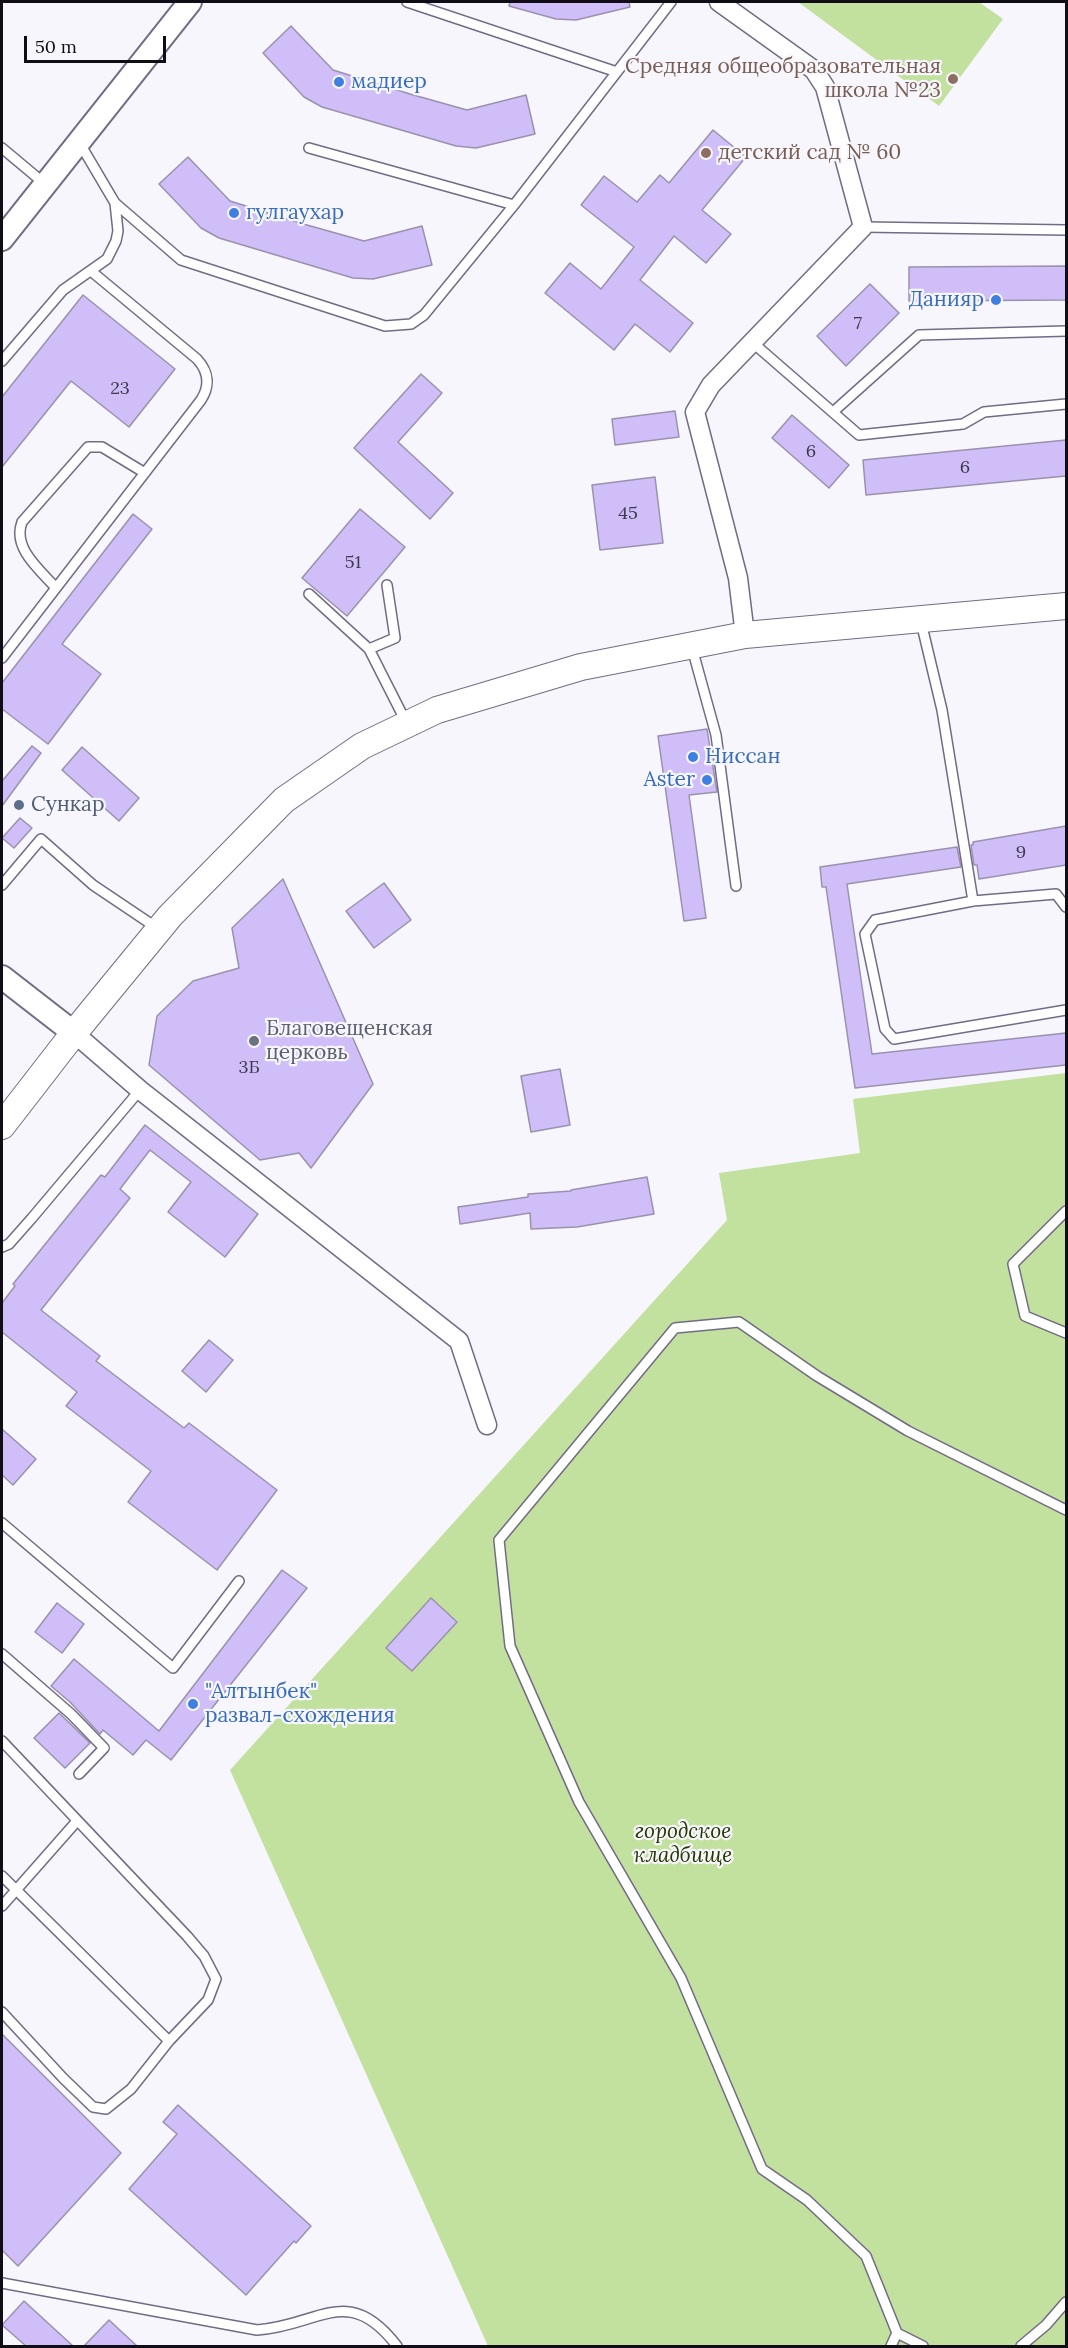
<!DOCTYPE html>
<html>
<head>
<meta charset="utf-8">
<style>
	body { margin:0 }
	#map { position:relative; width:1068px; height:2348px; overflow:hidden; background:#f7f6fc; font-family:Lora,serif }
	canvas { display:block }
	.frame { position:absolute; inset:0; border:3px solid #100d16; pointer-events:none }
	.scale { position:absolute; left:24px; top:36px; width:142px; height:27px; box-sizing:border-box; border:3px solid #100d16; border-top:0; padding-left:8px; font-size:18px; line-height:21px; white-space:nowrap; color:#100d16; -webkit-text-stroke:4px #f7f6fc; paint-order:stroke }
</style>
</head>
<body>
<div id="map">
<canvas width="1068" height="2348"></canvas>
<div class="frame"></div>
<div class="scale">50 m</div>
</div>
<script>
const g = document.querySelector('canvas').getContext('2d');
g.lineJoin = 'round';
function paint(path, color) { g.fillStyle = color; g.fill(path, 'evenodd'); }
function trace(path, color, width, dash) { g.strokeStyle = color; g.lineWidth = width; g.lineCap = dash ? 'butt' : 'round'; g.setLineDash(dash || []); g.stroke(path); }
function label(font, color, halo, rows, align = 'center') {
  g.font = font + ' Lora,serif'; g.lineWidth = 4.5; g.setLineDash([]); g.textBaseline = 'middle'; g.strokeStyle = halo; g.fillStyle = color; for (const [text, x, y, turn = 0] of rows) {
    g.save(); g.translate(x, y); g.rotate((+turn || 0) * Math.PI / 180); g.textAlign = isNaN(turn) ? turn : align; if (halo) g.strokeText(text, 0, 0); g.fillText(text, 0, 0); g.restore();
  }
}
const green = new Path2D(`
	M798,2H979L1003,19L939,106Z
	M1066,1073V2346H488L230,1770L727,1220L719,1173L860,1153L853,1099Z`);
const building = new Path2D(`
	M510,2H629L630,7L576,20L556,19L509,6Z
	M291,26L333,70L410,94L467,110L526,95L535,134L476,148L456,146L322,107L304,97L263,53Z
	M713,130L746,157L702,210L731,234L706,263L674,236L640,280L693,323L670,352L635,324L614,350L545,293L570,263L601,289L634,247L581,205L604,176L637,202L660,175L669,183Z
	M188,157L230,201L307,225L364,241L422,226L432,265L373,279L353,278L219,238L201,228L159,184Z
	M1066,266V300L909,301V267Z
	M870,284L899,313L846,366L817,336Z
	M83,295L175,369L129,427L71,381L2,467V397Z
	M421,374L442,393L398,442L453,493L430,519L354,448Z
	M675,411L679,437L615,445L612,419Z
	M792,415L849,465L829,488L772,438Z
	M1066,440V476L866,495L863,460Z
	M655,477L663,543L600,550L592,485Z
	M360,509L405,547L347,616L302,578Z
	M133,514L152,529L62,644L101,674L48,744L2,709V683Z
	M707,729L717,792L689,795L706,918L684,921L658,736Z
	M32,746L41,753L2,806V781Z
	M82,747L139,798L119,821L62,770Z
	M20,818L32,828L14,848L2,838Z
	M1066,826V865L979,879L977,865H974L971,845H973V842Z
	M957,847L961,867L847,884L872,1054L1066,1033V1065L855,1088L826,887H822L820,867Z
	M283,879L373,1084L311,1168L299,1153L260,1160L149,1065L157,1016L193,981L239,968L232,928Z
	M384,883L411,920L374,948L346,911Z
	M560,1069L570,1125L531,1132L521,1076Z
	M145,1125L258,1214L225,1257L168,1212L191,1182L150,1150L120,1189L130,1198L41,1310L100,1356L96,1361L184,1428L189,1423L277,1490L217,1570L128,1502L151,1471L66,1406L77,1392L2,1332V1303L15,1286L13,1284L101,1175L105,1177Z
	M647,1177L654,1214L577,1227L531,1229L530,1213L460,1224L458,1207L528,1197V1194L571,1191V1190Z
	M209,1340L233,1360L206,1392L182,1371Z
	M2,1429L36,1459L13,1485L2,1475Z
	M282,1570L307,1588L171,1760L146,1740L133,1755L103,1730L100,1734L70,1702L51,1686L74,1659L159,1731Z
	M431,1598L457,1622L412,1671L386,1648Z
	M57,1603L84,1624L62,1653L35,1632Z
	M59,1713L90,1743L65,1768L34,1738Z
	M2,2034L121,2153L18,2266L2,2250Z
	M178,2105L311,2226L296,2243L294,2241L246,2295L129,2189L177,2134L163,2122Z
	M24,2301L73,2346H26L2,2325Z
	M109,2320L137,2346H84Z`);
const service = new Path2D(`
	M407,2L617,72
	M79,142L115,203L181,260L385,326L411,324L424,315L514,205L671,2
	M2,148L45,184
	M309,148L514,205
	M863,227L1066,230
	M752,342L859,435L963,424L984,412L1066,404
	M2,361L63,290L107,259L116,241L118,231L115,203
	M833,412L919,335L1066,331
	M56,588C40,570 12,548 22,522L88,447H102L145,473
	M309,594L369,649L406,722
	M921,622L942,710L973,901
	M692,648L716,735L736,886
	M369,649L395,638L387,585
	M2,658L201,400C210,386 209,372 197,359L91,271
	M2,885L41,839L93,885L157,928
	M1066,907L1056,894L973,901L875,920L865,934L885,1029L894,1039L1066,1010
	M1066,1211L1013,1264L1025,1316L1066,1333
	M2,1247L9,1244L32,1218L140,1090
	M2,1523L173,1668L239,1581
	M2,1654L71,1714L104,1748L79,1774
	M2,1741L187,1936L204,1956L216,1979L208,2000L169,2041L131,2089L106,2109L93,2107L63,2078L2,2012
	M2,1876L169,2041
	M2,1906L77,1821
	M2,2283L257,2330C319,2326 348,2282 397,2346
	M891,2346L897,2333
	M923,2346L897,2333L866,2256L807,2200L762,2169L681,1978L579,1802L510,1646L499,1540L675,1328L739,1322L817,1376L908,1431L1066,1510
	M1021,2346L1046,2325L1066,2302`);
const minor = new Path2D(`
	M719,2L814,70L825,87L863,227L711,385L695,412L738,578L745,635
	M74,1033L140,1090L459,1341L487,1425`);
const tertiary = new Path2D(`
	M2,239L190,2
	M2,977L74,1033`);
const secondary = new Path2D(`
	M2,1126L74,1033L170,916L284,800L362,746L437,710L581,667L745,635L1066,606`);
const markers = [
	[953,79,6,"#8d6e63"],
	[339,82,6,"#3f7fe0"],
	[706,153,6,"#8d6e63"],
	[234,213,6,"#3f7fe0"],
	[996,300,6,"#3f7fe0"],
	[693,757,6,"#3f7fe0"],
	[707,780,6,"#3f7fe0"],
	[19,805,6,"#5c6f8a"],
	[254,1041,6,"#6b7280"],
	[193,1704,6,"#3f7fe0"]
];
const numberNames = [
	["7",858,324],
	["23",120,389],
	["6",811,452],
	["6",965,468],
	["45",628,514],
	["51",353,563],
	["9",1021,853],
	["3Б",249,1068]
];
const educationNames = [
	["Средняя общеобразовательная",941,67],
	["школа №23",941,91],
	["детский сад № 60",718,153,"left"]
];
const shopNames = [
	["мадиер",351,82],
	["гулгаухар",246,213],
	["Данияр",984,300,"right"],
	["Ниссан",705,757],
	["Aster",695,780,"right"],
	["\"Алтынбек\"",205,1692],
	["развал-схождения",205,1716]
];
const serviceNames = [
	["Сункар",31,805]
];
const worshipNames = [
	["Благовещенская",266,1029],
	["церковь",266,1053]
];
const parkNames = [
	["городское",683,1832],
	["кладбище",683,1856]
];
paint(green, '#c2e09e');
paint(building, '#cfbef8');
trace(building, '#9a92ad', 1.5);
trace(service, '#726b85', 12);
trace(minor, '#726b85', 21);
trace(tertiary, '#726b85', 26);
trace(secondary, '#726b85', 28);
trace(service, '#fff', 9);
trace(minor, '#fff', 18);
trace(tertiary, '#fff', 22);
trace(secondary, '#fff', 26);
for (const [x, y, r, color] of markers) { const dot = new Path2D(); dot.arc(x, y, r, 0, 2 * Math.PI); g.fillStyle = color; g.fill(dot); trace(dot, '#f7f6fc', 2); }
label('18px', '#40394e', null, numberNames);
label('21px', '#785e54', '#f7f6fc', educationNames, 'right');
label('21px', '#366cbe', '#f7f6fc', shopNames, 'left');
label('21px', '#4e5e75', '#f7f6fc', serviceNames, 'left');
label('21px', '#5b616d', '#f7f6fc', worshipNames, 'left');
label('italic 21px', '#253802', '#f7f6fc', parkNames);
</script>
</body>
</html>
